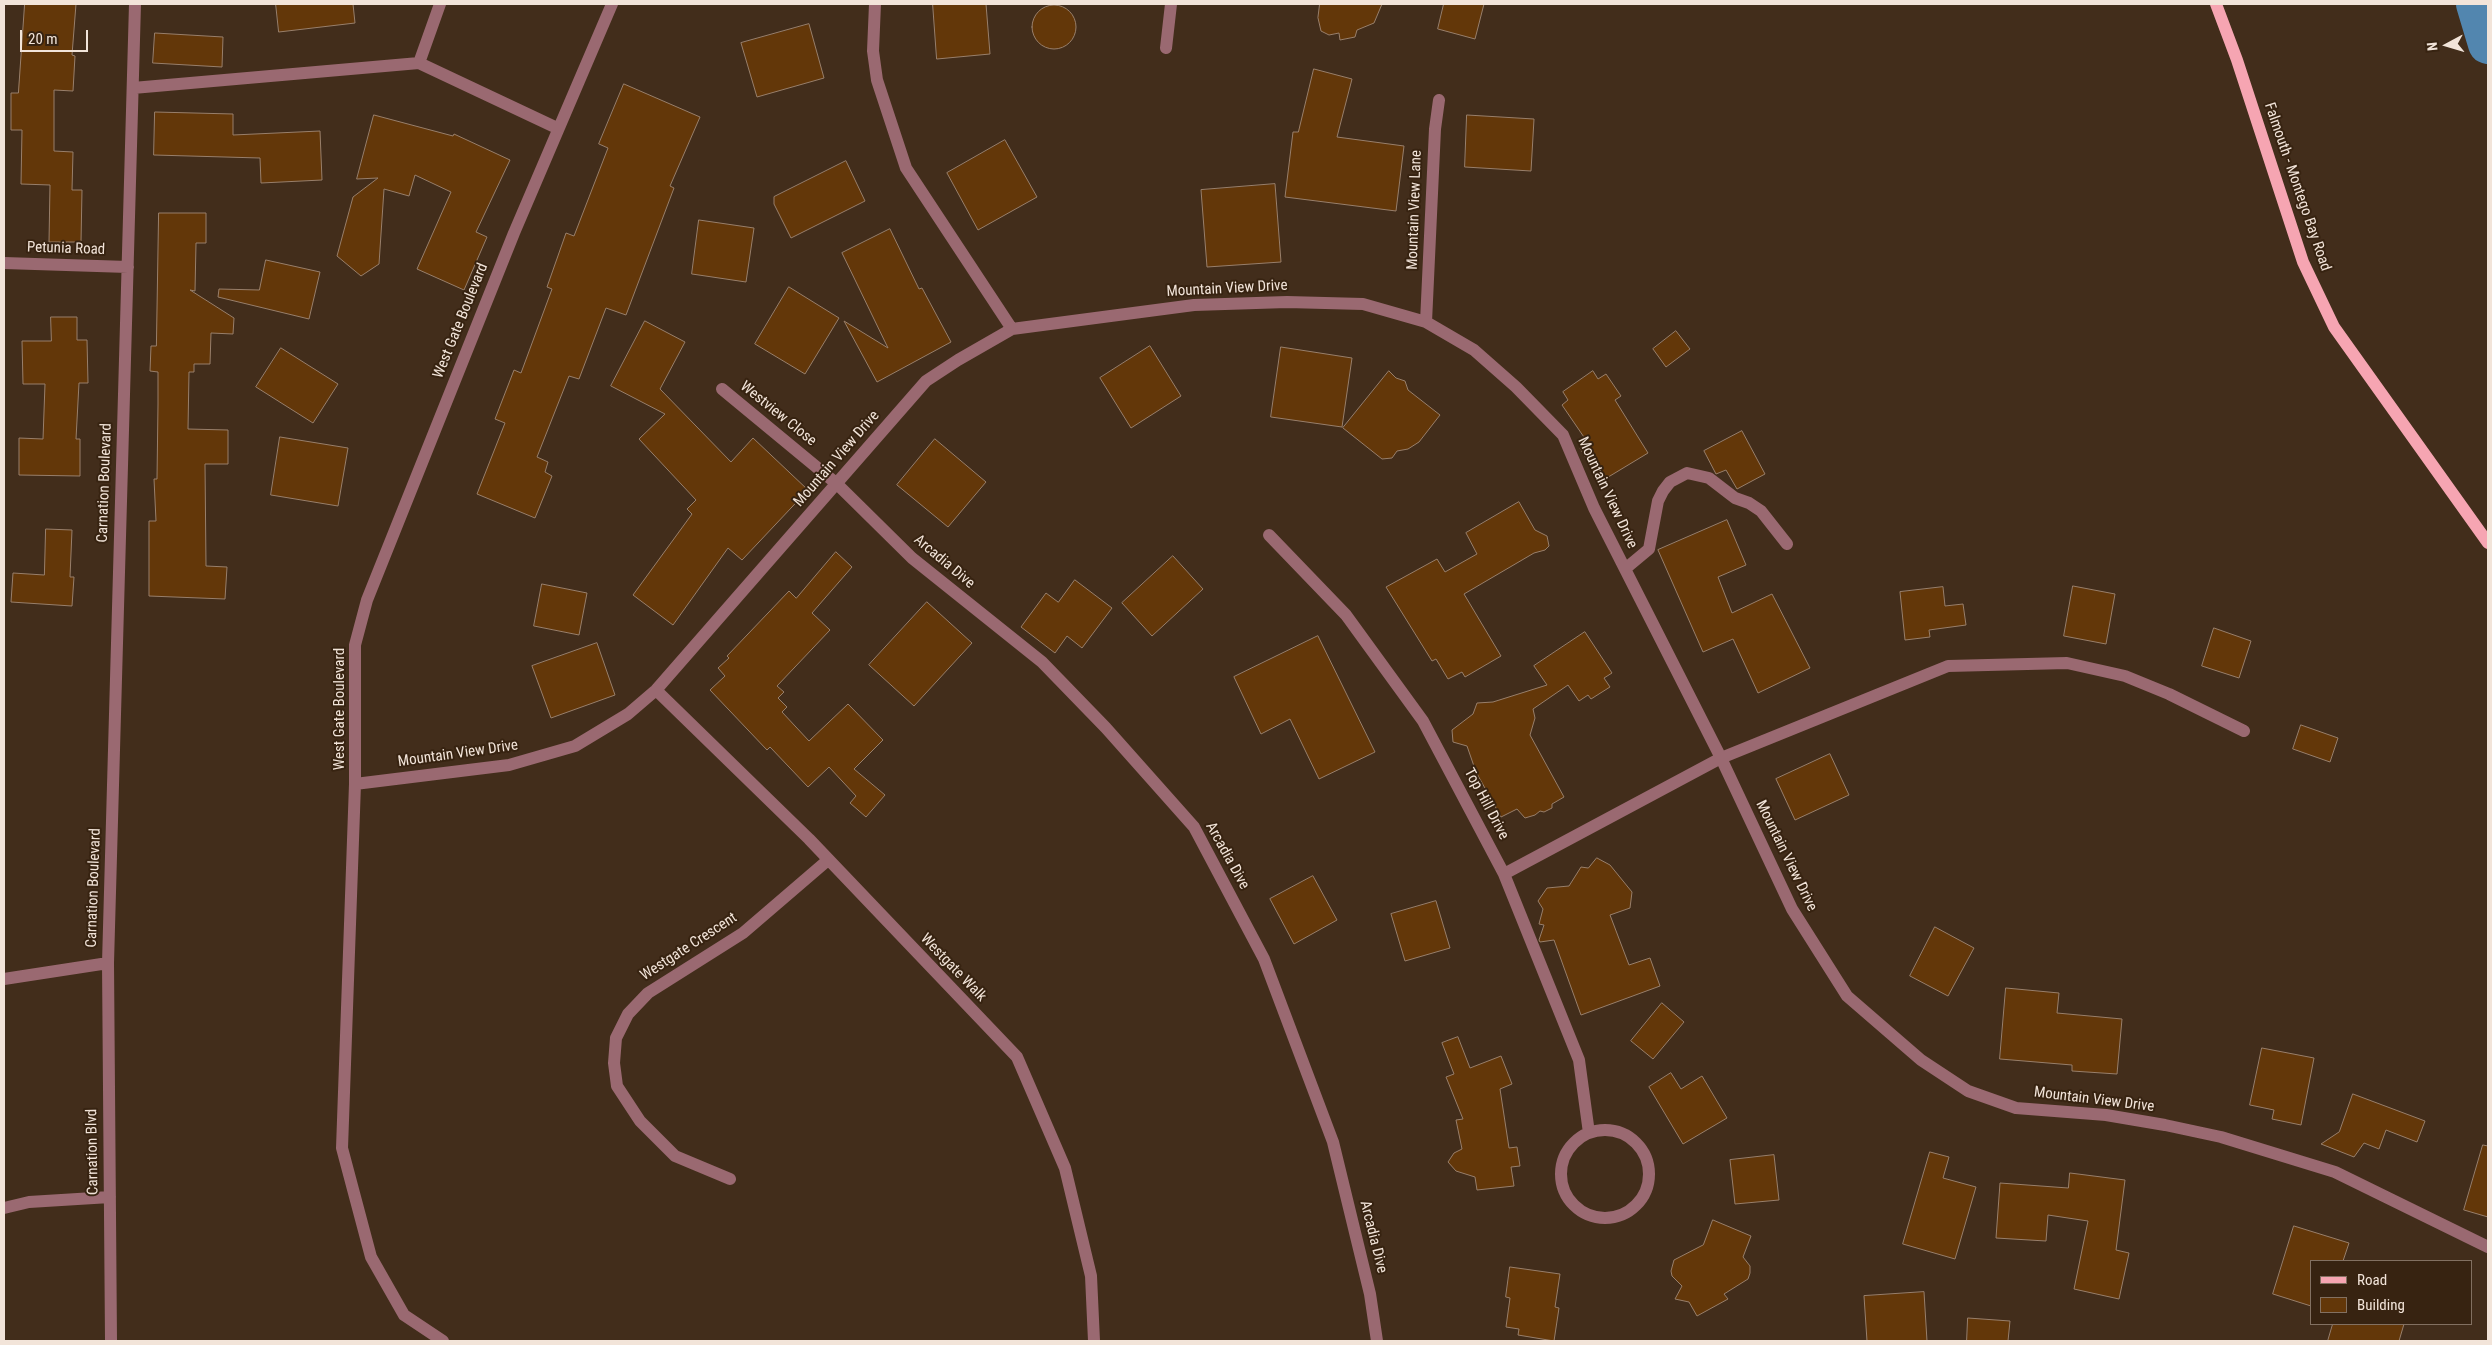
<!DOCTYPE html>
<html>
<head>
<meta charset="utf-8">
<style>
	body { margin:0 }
	#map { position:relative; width:2492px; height:1345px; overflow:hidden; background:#422d1b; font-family:"Roboto Condensed",sans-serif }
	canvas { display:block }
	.frame { position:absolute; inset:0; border:5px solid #f2e4d9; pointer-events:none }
	.legend { position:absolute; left:2310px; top:1260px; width:162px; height:65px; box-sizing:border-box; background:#372311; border:1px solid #827061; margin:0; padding:6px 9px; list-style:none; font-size:15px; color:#f2e4d9 }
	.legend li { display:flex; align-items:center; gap:10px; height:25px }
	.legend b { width:25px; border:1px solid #827061 }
	.north { position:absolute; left:2422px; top:20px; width:50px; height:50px; -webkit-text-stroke:4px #372311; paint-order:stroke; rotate:264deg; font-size:14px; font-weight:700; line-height:20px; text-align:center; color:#f2e4d9 }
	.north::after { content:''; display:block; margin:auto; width:18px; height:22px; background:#f2e4d9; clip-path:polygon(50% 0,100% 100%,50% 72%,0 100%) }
	.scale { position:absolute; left:20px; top:30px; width:68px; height:22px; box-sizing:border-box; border:2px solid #f2e4d9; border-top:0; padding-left:6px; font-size:15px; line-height:18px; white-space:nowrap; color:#f2e4d9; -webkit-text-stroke:4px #372311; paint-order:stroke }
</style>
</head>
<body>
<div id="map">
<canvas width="2492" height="1345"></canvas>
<div class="frame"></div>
<ul class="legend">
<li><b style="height:6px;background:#f6a5b2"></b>Road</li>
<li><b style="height:14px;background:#633709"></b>Building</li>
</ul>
<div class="north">N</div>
<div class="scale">20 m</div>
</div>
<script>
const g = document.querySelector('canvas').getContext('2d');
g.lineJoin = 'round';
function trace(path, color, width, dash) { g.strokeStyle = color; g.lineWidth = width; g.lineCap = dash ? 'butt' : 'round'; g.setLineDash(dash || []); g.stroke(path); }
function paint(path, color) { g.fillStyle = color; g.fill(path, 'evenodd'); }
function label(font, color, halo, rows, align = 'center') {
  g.font = font + ' "Roboto Condensed",sans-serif'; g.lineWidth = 4; g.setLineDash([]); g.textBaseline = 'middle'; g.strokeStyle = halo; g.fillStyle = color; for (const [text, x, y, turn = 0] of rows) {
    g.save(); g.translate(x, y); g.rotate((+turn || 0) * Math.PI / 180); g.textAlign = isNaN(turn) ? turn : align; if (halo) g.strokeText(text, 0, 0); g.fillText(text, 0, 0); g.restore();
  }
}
const river = new Path2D(`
	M2476,4L2488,44`);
const building = new Path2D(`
	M25,4H76L72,55L75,56L73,91L54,90V151L73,152L72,190H82L81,242H49L50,185L21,184L22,130H11V93H18Z
	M276,4H353L355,23L279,32Z
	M933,4H986L990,54L937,59Z
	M1320,4H1382L1374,23L1357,30L1355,37L1340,40L1339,33L1329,35L1321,31L1318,18Z
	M1444,4H1484L1475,39L1438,29Z
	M1032 27a22 22 0 1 1 44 0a22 22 0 1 1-44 0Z
	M809,24L824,78L757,97L741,43Z
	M155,33L223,37L222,67L153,63Z
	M1314,69L1352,79L1337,137L1404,146L1396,211L1285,197L1293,132H1298Z
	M624,84L700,117L670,186L674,188L626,315L606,308L579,379L569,376L537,457L548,462L545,472L552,476L535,518L477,494L505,423L495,419L514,370L521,373L552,289L547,287L566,233L574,236L608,148L599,144Z
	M155,112L233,114V135L320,131L322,180L261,183L260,158L154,155Z
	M374,115L453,136L454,134L510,160L476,232L487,237L464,290L417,269L451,192L415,175L409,196L384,189L379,264L361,276L337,256L353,197L378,178L357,179Z
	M1467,115L1534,119L1531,171L1465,167Z
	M1005,140L1037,197L978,230L947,173Z
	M846,161L865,201L791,238L774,204V197Z
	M1275,184L1281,262L1207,267L1201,190Z
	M159,213H206V243H196L195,291L190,290L234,318L233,334L211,333L210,364H194V372H189L188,429L228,430V464H205L206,566L227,567L225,599L149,596V521H156L154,479H157L158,404V372L150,371L151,346H156Z
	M699,220L754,228L746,282L692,274Z
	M890,229L919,289L922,288L951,342L877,382L844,321L888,348L842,253Z
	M266,260L320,272L309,319L218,297L219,289L259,290Z
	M789,287L839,318L805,374L755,344Z
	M51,317H77V340H87L88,383H79L76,439H80V476L19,475V438L43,439L45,384H23L22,341H51Z
	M645,321L685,342L660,389L731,462L753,438L808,490L742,560L728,548L673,625L633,595L692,514L687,509L696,500L639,439L665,414L611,386Z
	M1676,331L1690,349L1666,367L1653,349Z
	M1150,346L1181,396L1131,428L1100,378Z
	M1281,347L1352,358L1342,427L1271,417Z
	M281,348L338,384L313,423L256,387Z
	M1389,371L1396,378L1405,381L1408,390L1440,415L1419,442L1408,449L1397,451L1392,458L1382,459L1343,428Z
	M1593,371L1598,379L1606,374L1621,396L1615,400L1648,453L1600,482L1580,448L1588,443L1562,405L1568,400L1563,392Z
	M1742,431L1765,474L1737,489L1726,470L1716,474L1704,451Z
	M280,437L348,448L338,506L271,495Z
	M935,439L986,482L948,527L897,485Z
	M1519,502L1535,530L1547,536L1549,546L1545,550L1534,553L1464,594L1501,656L1465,677L1462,672L1448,679L1436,659L1432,661L1386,587L1437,559L1445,572L1477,554L1466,533Z
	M1727,520L1746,565L1718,577L1732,613L1772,594L1810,668L1758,693L1733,639L1703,652L1658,550Z
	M46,529L72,530L70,577H74L72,606L11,602L13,573L44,575Z
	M836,552L852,567L812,613L830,630L777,686L784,692L778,698L787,707L782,712L809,741L848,704L883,740L854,769L885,795L866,817L850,803L856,796L829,767L808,787L770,747L767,750L710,690L725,676L718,668L729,658L727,656L789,591L796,598Z
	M1173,556L1203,589L1152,636L1122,603Z
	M1075,580L1112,608L1082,648L1067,636L1055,653L1021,627L1046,593L1058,602Z
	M542,584L587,593L579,635L534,626Z
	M2073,586L2115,594L2106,644L2064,636Z
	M1943,587L1945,606L1963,604L1966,625L1929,630L1930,637L1905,640L1900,592Z
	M927,602L972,643L914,706L869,665Z
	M2214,628L2251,641L2239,678L2202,666Z
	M1585,632L1612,673L1604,678L1610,687L1591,699L1588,695L1579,701L1568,685L1533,709L1535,718L1530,735L1564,797L1552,804V808L1544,812L1540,811L1535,815L1525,818L1517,809L1501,817L1476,772L1467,746L1453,742L1452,730L1473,714L1477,703L1493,702L1547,685L1534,666Z
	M1318,636L1375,752L1319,779L1290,719L1261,734L1234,677Z
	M597,643L615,695L551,718L532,666Z
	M2301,725L2338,738L2330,762L2293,749Z
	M1830,754L1849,795L1795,820L1776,779Z
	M1597,858L1610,865L1632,892L1630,908L1610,915L1629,965L1650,958L1660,986L1581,1015L1554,940L1540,942L1539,940L1544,925L1539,924L1543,909L1538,901L1547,888L1569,886L1581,867L1588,868Z
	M1313,876L1337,920L1294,944L1270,899Z
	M1436,901L1450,948L1405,961L1391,914Z
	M1935,927L1974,948L1948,996L1910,976Z
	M2006,988L2059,993L2057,1013L2122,1019L2117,1074L2072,1071V1065L2000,1059Z
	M1662,1003L1684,1022L1653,1059L1631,1041Z
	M1458,1037L1470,1068L1501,1056L1512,1084L1500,1089L1509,1148L1517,1147L1520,1166L1511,1167L1514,1186L1477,1190L1475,1177L1456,1171L1448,1162L1454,1153L1462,1149L1456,1120L1463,1119L1446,1077L1454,1074L1442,1043Z
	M2262,1048L2314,1058L2301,1125L2272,1119L2274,1110L2250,1105Z
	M1671,1073L1681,1089L1702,1076L1727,1118L1683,1144L1649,1087Z
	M2353,1094L2425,1121L2417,1142L2386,1130L2379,1149L2364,1143L2354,1157L2321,1144L2339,1132Z
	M2483,1145L2488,1146V1217L2464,1210Z
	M1930,1152L1949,1157L1943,1178L1976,1187L1955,1259L1903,1244Z
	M1774,1155L1779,1200L1735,1204L1730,1160Z
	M2070,1173L2125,1180L2116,1250L2129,1253L2119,1299L2074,1289L2088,1221L2048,1215L2046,1241L1996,1238L2000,1183L2068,1188Z
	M1713,1220L1751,1236L1743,1257L1750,1266V1273L1748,1279L1724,1294L1728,1299L1697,1316L1689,1302L1675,1299L1682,1286L1672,1276L1671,1271L1674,1260L1703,1245Z
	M2294,1226L2349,1243L2343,1261H2311V1306L2273,1294Z
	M1510,1267L1560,1274L1555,1307L1559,1308L1554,1341L1518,1335L1519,1329L1506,1327L1510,1298L1506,1297Z
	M1924,1292L1927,1341H1867L1864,1296Z
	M1968,1318L2010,1321L2008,1341H1967Z
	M2333,1324H2404L2399,1341H2328Z`);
const minor = new Path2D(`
	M875,4L873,51L877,80L906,168L1012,329
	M1166,48L1171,4
	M419,63L440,4
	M133,88L419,63L557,128
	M4,263L128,267
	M1426,322L1435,129L1439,100
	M722,389L837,484L912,558L1042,662L1106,728L1194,827L1264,959L1333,1142L1370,1294L1377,1341
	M1269,535L1346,615L1423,721L1504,874L1579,1060L1589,1133
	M1625,569L1649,549L1658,501L1663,491L1670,482L1687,473L1709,478L1735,498L1749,503L1761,511L1787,544
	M656,690L809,839L1017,1057L1065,1168L1091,1276L1094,1341
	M355,784L509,765L575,746L628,714L656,690L926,381L958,360L1012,329L1194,305L1287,302L1363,304L1426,322L1474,350L1516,387L1563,435L1594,508L1721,758L1792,909L1847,996L1921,1060L1968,1091L2016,1108L2106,1115L2165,1125L2221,1137L2335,1172L2488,1247
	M1504,874L1721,758L1948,666L2067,663L2125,676L2169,694L2244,731
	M4,979L108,963
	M1561 1174a44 44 0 1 1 88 0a44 44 0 1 1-88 0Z
	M730,1179L675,1156L640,1121L617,1086L614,1063L616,1038L628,1014L648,993L743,933L828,860
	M4,1208L29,1202L110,1197
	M111,1341L108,963L135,4
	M443,1341L404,1315L371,1257L342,1148L355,784V645L367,600L514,233L612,4`);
const major = new Path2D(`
	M2216,4L2237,60L2303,262L2334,327L2488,543`);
const streetNames = [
	["Falmouth - Montego Bay Road",2297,187,71],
	["Mountain View Lane",1415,210,-88],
	["Petunia Road",66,249,2],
	["Mountain View Drive",1227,289,-3],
	["West Gate Boulevard",461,321,-68],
	["Westview Close",778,414,39],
	["Mountain View Drive",837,459,-49],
	["Carnation Boulevard",105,483,-88],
	["Mountain View Drive",1607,493,65],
	["Arcadia Dive",944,562,40],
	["West Gate Boulevard",340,709,-90],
	["Mountain View Drive",458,754,-8],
	["Top Hill Drive",1486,804,62],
	["Arcadia Dive",1227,856,61],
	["Mountain View Drive",1786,856,64],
	["Carnation Boulevard",94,888,-88],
	["Westgate Crescent",689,947,-33],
	["Westgate Walk",953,968,46],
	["Mountain View Drive",2094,1100,7],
	["Carnation Blvd",93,1152,-91],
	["Arcadia Dive",1373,1237,76]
];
trace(river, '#5286af', 40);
paint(building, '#633709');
trace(building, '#987f6b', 1);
trace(minor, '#9a6971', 12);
trace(major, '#f6a5b2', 12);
label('15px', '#f2e4d9', '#372311', streetNames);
</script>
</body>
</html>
